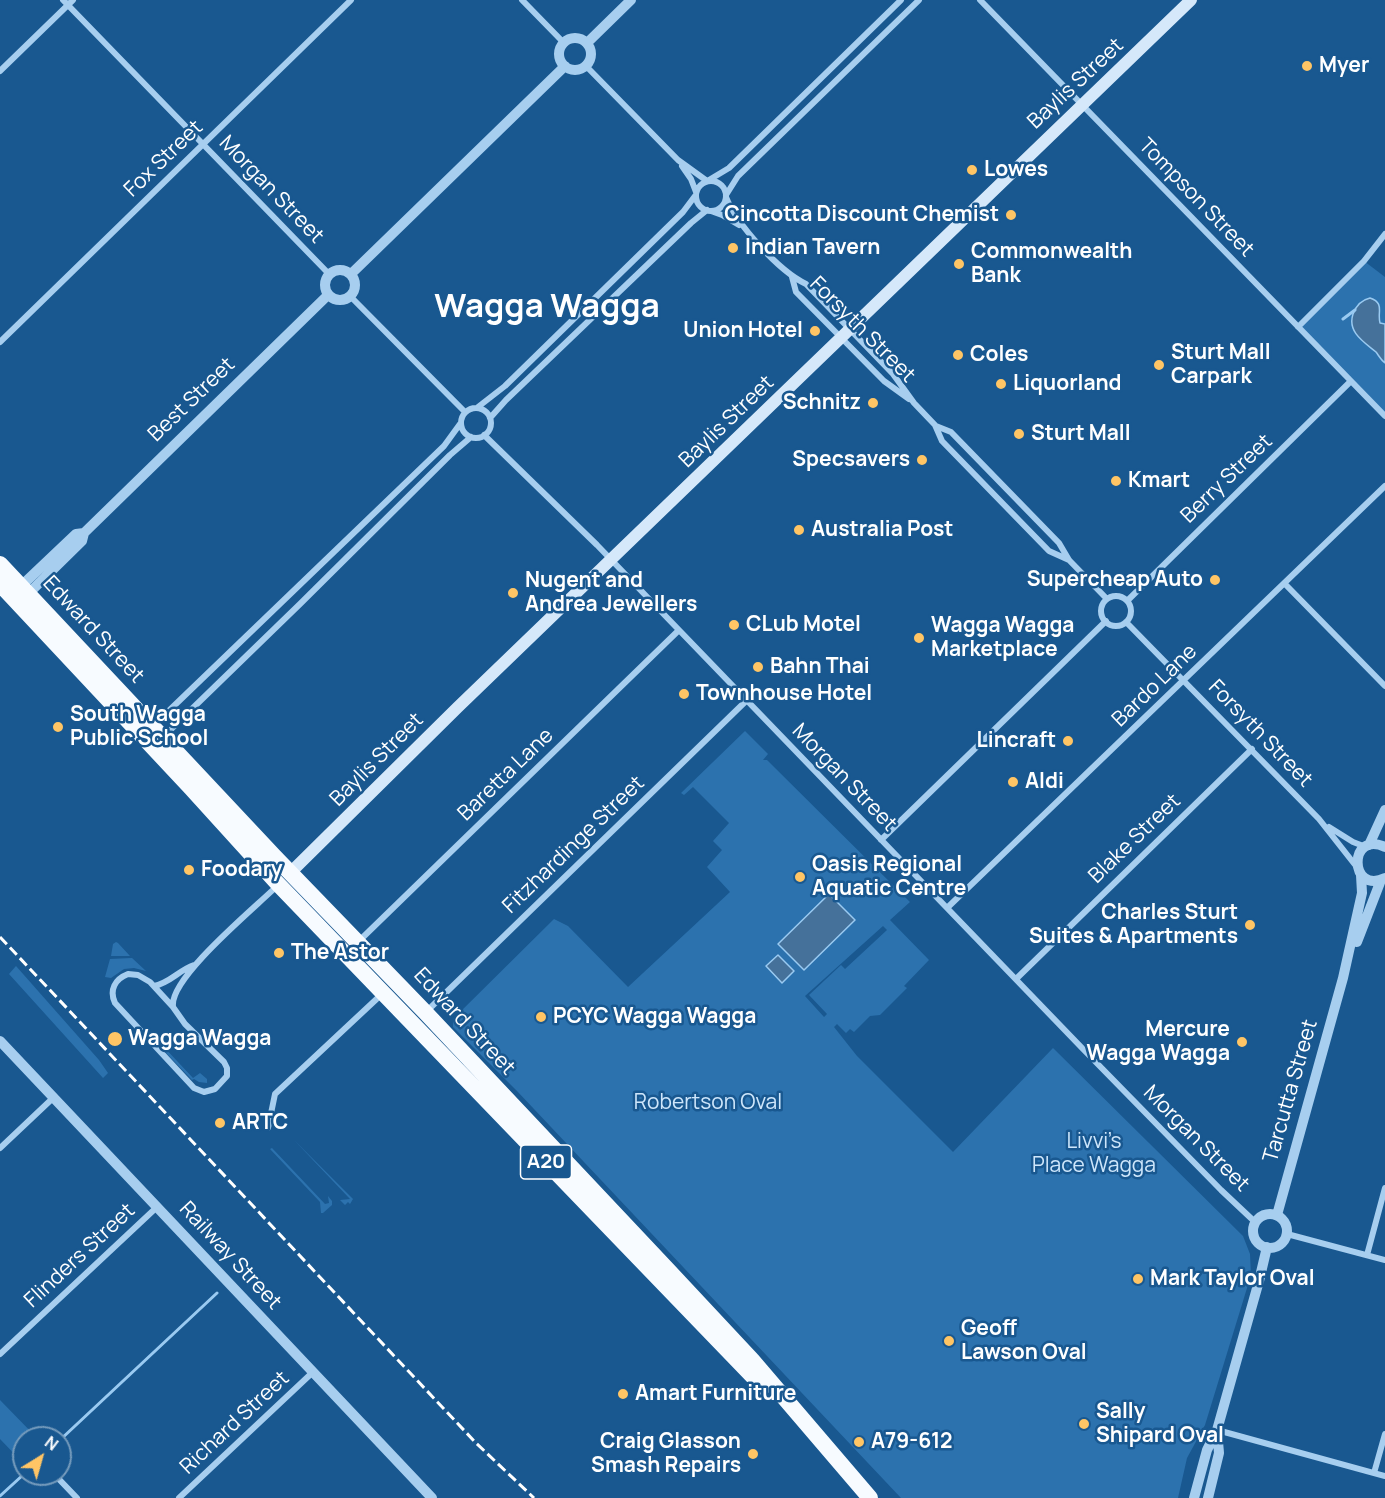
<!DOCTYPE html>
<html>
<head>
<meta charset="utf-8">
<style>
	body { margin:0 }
	#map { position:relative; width:1385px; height:1498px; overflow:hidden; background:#195890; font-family:Manrope,sans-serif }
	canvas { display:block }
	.north { position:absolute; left:12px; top:1426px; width:60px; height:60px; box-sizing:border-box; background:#195890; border:2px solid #759bbc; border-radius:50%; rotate:37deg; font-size:16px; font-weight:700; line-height:24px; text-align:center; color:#fff }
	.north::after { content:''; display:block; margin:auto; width:21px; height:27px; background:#ffc565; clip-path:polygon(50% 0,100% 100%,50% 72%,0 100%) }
</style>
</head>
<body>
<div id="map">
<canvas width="1385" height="1498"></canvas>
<div class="north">N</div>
</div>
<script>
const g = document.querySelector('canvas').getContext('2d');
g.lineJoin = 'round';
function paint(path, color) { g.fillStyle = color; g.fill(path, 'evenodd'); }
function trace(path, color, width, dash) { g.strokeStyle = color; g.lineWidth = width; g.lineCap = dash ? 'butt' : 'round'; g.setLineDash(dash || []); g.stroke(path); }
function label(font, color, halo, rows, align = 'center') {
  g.font = font + ' Manrope,sans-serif'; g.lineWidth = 5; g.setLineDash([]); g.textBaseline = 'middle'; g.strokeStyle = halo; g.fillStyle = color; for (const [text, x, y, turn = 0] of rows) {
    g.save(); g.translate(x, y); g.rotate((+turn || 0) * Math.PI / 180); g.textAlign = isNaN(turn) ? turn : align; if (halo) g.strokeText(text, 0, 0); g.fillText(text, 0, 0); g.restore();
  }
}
const green = new Path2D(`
	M1364,261L1385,277V416L1298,327Z
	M745,731L768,754L763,760H767L910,902L890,920L929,960L904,986L907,988L880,1015L870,1016L854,1032L850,1029L846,1033L837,1024L834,1027L857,1056L953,1152L1053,1048L1243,1236L1250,1254L1251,1275L1205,1425L1187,1458L1178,1498H901L517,1091L453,1027V1019L554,919L568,926L628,987L730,892L707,867L722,850L713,841L729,823L693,787L684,795L681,793ZM883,926L887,930L845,969L841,965L809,995L827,1014L824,1017L805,996Z
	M116,942L118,943L130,956H111L113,944Z
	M132,958L146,971L134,968L124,969L111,978L105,977L110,959Z
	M16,966L99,1060L108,1073L103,1078L9,974Z
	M147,1029L193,1078L200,1073L207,1079V1083L199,1082L194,1079L192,1080L145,1031Z
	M294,1140L353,1199L350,1204L348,1202L345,1205L340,1200L350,1199Z
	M272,1148L325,1204L329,1203L328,1196L332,1201V1205L323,1213H321L320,1202L270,1149Z
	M0,1400L37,1438H24V1464L0,1439Z`);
const water = new Path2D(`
	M1370,298C1385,303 1377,312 1380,323L1385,324V363C1381,360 1379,356 1376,352C1364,342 1347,332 1353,314C1356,306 1361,300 1370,298Z
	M829,894L855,920L804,970L778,944Z
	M778,955L794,971L782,983L766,966Z`);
const stream = new Path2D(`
	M1343,319L1355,310
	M60,1440L217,1293
	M0,1496L24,1474`);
const minor = new Path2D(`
	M63,0L329,274
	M522,0L564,43
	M980,0L1385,416
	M586,66L678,160L707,181
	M0,71L73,0
	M682,166L691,179L696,192
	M709,180L729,168L901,0
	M696 196a15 15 0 1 1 30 0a15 15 0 1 1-30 0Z
	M726,195L738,176L919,0
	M726,197C737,225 779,271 806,284L893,374L914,403L935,425L942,441L1049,551L1069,560
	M711,211L722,215L739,225
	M792,277L796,292L884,381L909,399
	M350,296L465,412
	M1298,327L1364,261L1385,234
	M0,342L351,0
	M478,407L505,386L683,212L695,196
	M461 423a15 15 0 1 1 30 0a15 15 0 1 1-30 0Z
	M490,418L506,400L691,223L707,210
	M936,426L951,432L1059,543L1069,560L1107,599
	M484,435L597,545L1083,1049L1221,1190L1255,1222
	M1285,584L1385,686
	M1101 611a15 15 0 1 1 30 0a15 15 0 1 1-30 0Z
	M1127,601L1351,381
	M1126,622L1319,819L1356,866
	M153,726L444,446L460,424
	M164,736L301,603L450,455L471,437
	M1329,827L1353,842L1366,847
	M881,840L1106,621
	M947,908L1385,486
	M358,942L678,631
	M128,974L138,975L150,982L173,1007L185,1024L224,1062L227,1068V1076L215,1089L204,1092L194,1088L115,1003C109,990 115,979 128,974Z
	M1016,979L1252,749
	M154,986C170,983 179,970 194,965
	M173,1006C170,977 256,907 278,885
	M426,1012L746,701
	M268,1128L275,1094L383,993
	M0,1148L53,1098
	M1287,1234L1385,1260
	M1367,1255L1385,1188
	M0,1354L157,1207
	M1217,1430L1385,1476
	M1374,1473L1385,1434
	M54,1474L77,1498
	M179,1498L313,1372`);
const tertiary = new Path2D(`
	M559 54a16 16 0 1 1 32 0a16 16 0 1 1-32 0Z
	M587,43L631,0
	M325 285a15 15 0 1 1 30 0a15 15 0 1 1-30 0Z
	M351,274L565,66
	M18,589L76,534L84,533L328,295
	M24,598L82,541L84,533
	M1369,845L1385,810
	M1385,878C1349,895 1348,830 1385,847
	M1357,942L1381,880
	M0,1041L432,1498
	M1253 1231a17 17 0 1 1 34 0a17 17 0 1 1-34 0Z
	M1277,1215L1343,978L1362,893L1361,875
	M1194,1498L1207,1450L1217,1430L1259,1281L1267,1247
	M1208,1498L1219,1453L1217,1430`);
const secondary = new Path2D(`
	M290,873L458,707L1191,0`);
const trunk = new Path2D(`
	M0,564L274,856L425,1012L667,1269L752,1360L870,1498
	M0,584L191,788L278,884L763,1387`);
const rail = new Path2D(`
	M0,937L476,1443L534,1498`);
const markers = [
	[1307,66,6,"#ffc565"],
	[972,170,6,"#ffc565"],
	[1011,215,6,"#ffc565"],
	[733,248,6,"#ffc565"],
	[959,264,6,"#ffc565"],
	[815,331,6,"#ffc565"],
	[958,355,6,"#ffc565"],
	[1159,365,6,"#ffc565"],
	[1001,384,6,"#ffc565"],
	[873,403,6,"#ffc565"],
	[1019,434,6,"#ffc565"],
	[922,460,6,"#ffc565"],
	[1116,481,6,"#ffc565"],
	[799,530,6,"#ffc565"],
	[1215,580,6,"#ffc565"],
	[513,593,6,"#ffc565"],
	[734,625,6,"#ffc565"],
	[919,638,6,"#ffc565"],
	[758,667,6,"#ffc565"],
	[684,694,6,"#ffc565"],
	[58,727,6,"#ffc565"],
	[1068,741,6,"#ffc565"],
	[1013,782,6,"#ffc565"],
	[189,870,6,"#ffc565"],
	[800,877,6,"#ffc565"],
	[1250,925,6,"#ffc565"],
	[279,953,6,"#ffc565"],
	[541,1017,6,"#ffc565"],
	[115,1039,8,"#ffc565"],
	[1242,1042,6,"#ffc565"],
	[220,1123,6,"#ffc565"],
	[1138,1279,6,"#ffc565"],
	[949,1341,6,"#ffc565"],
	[623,1394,6,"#ffc565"],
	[1084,1424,6,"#ffc565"],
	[859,1442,6,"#ffc565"],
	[753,1454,6,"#ffc565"]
];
const shields = [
	[546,1162,51]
];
const shieldNames = [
	["A20",546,1162]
];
const poiNames = [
	["Myer",1319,66],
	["Lowes",984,170],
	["Cincotta Discount Chemist",999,215,"right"],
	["Indian Tavern",745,248],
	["Commonwealth",971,252],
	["Bank",971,276],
	["Union Hotel",803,331,"right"],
	["Sturt Mall",1171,353],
	["Carpark",1171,377],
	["Coles",970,355],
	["Liquorland",1013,384],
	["Schnitz",861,403,"right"],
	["Sturt Mall",1031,434],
	["Specsavers",910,460,"right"],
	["Kmart",1128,481],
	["Australia Post",811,530],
	["Supercheap Auto",1203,580,"right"],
	["Nugent and",525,581],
	["Andrea Jewellers",525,605],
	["CLub Motel",746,625],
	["Wagga Wagga",931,626],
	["Marketplace",931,650],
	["Bahn Thai",770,667],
	["Townhouse Hotel",696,694],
	["South Wagga",70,715],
	["Public School",70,739],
	["Lincraft",1056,741,"right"],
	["Aldi",1025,782],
	["Oasis Regional",812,865],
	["Aquatic Centre",812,889],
	["Foodary",201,870],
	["Charles Sturt",1238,913,"right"],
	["Suites & Apartments",1238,937,"right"],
	["The Astor",291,953],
	["PCYC Wagga Wagga",553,1017],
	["Mercure",1230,1030,"right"],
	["Wagga Wagga",1230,1054,"right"],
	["Wagga Wagga",128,1039],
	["ARTC",232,1123],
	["Mark Taylor Oval",1150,1279],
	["Geoff",961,1329],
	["Lawson Oval",961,1353],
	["Amart Furniture",635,1394],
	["Sally",1096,1412],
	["Shipard Oval",1096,1436],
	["Craig Glasson",741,1442,"right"],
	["Smash Repairs",741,1466,"right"],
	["A79-612",871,1442]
];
const streetNames = [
	["Baylis Street",1076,84,-43],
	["Fox Street",164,159,-44],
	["Morgan Street",271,190,46],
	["Tompson Street",1196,198,46],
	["Forsyth Street",862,330,45],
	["Best Street",192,400,-44],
	["Baylis Street",727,422,-44],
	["Berry Street",1227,479,-44],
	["Edward Street",93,630,47],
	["Bardo Lane",1155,686,-44],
	["Forsyth Street",1260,734,46],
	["Baylis Street",377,760,-45],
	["Baretta Lane",506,775,-44],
	["Morgan Street",844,778,46],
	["Blake Street",1135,839,-44],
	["Fitzhardinge Street",574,845,-44],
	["Edward Street",464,1022,47],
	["Tarcutta Street",1291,1091,-74],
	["Morgan Street",1196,1139,45],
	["Flinders Street",80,1256,-43],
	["Railway Street",230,1256,47],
	["Richard Street",235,1423,-43]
];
const parkNames = [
	["Robertson Oval",708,1103],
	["Livvi’s",1094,1142],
	["Place Wagga",1094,1166]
];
const townNames = [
	["Wagga Wagga",547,308]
];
paint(green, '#2c72ae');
paint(water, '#45719a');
trace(water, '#9acaf1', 1.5);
trace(stream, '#9acaf1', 3);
trace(minor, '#a7ceef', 6);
trace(tertiary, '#a7ceef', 10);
trace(secondary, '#d5e8fa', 12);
trace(trunk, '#f7fbff', 16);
trace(rail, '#fff', 3, [10, 4.5]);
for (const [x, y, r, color] of markers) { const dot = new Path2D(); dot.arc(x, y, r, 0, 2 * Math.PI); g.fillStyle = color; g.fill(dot); trace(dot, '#195890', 2); }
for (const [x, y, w] of shields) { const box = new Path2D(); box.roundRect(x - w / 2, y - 17, w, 34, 4.5); g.fillStyle = '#195890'; g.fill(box); trace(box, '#fff', 1.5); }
label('bold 20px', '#fff', null, shieldNames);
label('bold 21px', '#fff', '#195890', poiNames, 'left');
label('21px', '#fff', '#195890', streetNames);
label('21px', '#cee6fb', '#195890', parkNames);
label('bold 33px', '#fff', '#195890', townNames);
</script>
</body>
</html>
